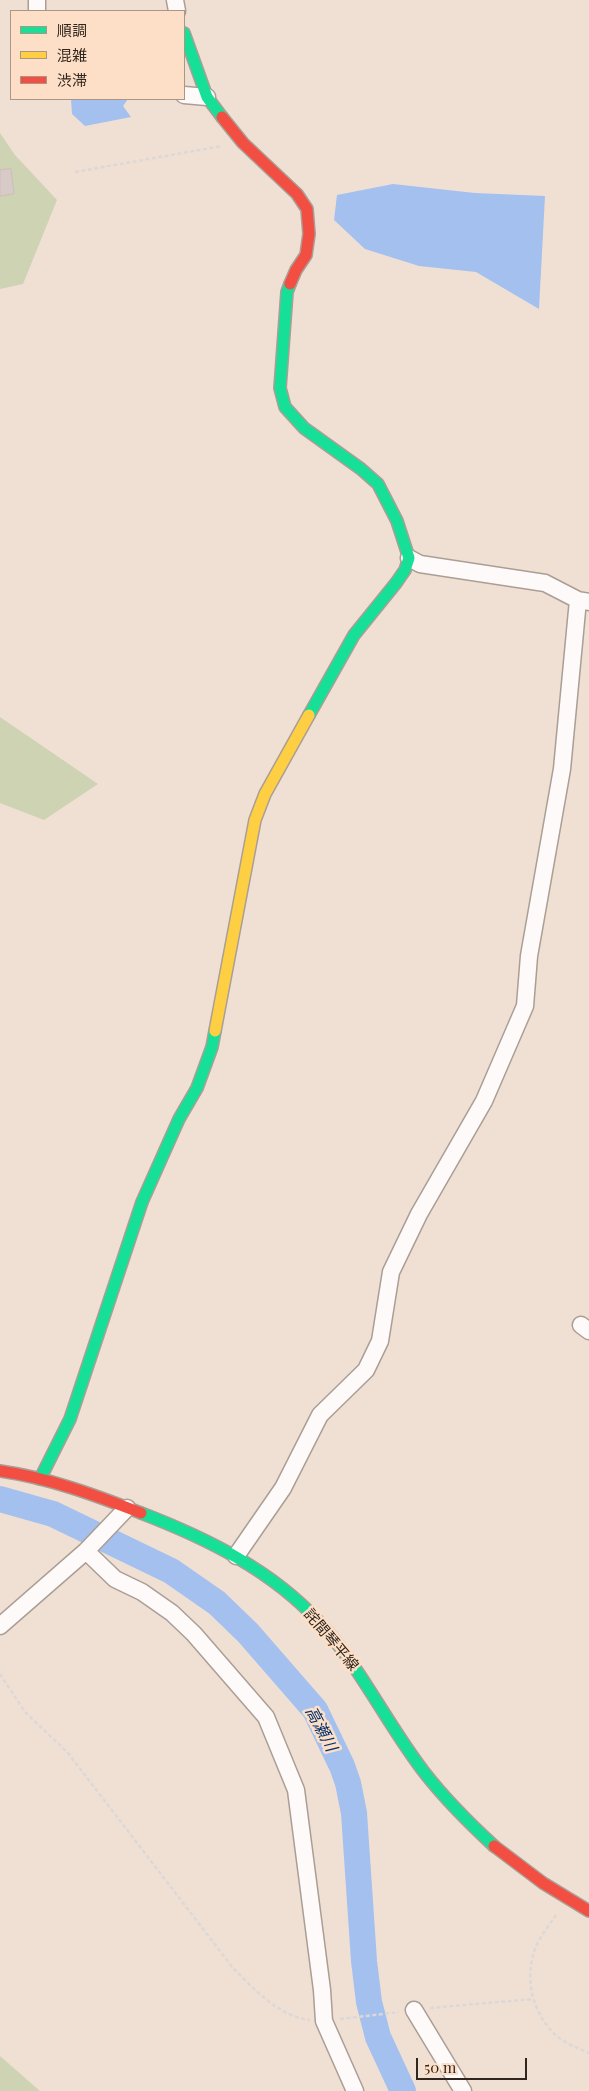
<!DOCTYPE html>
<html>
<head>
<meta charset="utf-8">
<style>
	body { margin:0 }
	#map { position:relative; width:589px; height:2091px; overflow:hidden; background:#f0e0d4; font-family:"Playfair Display","Noto Sans JP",serif }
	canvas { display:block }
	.legend { position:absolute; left:10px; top:10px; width:175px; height:90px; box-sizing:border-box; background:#fddfc7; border:1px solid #ab9583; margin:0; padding:6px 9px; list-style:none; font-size:15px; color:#31261d }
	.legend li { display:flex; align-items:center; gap:10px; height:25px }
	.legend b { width:25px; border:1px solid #ab9583 }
	.scale { position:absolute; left:416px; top:2058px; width:111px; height:22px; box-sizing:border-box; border:2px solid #31261d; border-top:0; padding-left:6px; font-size:15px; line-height:18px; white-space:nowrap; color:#31261d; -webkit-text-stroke:4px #fddfc7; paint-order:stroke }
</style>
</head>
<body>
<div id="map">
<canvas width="589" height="2091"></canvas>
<ul class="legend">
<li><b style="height:6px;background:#16e098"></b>順調</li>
<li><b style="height:6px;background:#ffcf43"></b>混雑</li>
<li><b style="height:6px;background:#f24e42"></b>渋滞</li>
</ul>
<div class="scale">50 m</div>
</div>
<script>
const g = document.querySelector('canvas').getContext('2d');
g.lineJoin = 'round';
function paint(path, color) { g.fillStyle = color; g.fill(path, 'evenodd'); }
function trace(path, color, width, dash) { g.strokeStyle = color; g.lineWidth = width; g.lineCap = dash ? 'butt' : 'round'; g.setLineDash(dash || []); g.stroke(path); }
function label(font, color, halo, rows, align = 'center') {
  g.font = font + ' "Playfair Display","Noto Sans JP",serif'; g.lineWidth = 5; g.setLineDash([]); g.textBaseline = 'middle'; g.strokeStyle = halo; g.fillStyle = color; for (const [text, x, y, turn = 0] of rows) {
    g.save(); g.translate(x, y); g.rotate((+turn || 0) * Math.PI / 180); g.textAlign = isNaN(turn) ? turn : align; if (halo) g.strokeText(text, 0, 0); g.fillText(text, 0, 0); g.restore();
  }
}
const green = new Path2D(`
	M0,133L15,155L57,200L23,284L0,289Z
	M0,717L98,784L44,820L0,803Z
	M0,2056L40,2091H0Z`);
const water = new Path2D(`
	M71,99H128L123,106L131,117L85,126L72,114Z
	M393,184L475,193L545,196L539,309L476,272L419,266L365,249L334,220L337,195Z`);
const river = new Path2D(`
	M0,1499L53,1514L171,1571L217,1603L248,1633L315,1710L342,1766L348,1783L354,1813L364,1961L369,2002L378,2037L403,2091`);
const building = new Path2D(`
	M11,169L14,194L0,196V170Z`);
const path = new Path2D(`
	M75,172L222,146
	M0,1674L25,1712L68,1753L233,1968C253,1988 279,2017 310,2020
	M556,1915C548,1927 536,1941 533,1956C525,1984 535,2018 558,2037C567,2044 578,2048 589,2053
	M430,2008L533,1999
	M340,2019L399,2012`);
const street = new Path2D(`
	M37,0V11
	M175,0L177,11
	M184,95L207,97
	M409,558L420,564L545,583L578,600L589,602
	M581,1325L589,1331
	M86,1551L115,1579L142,1592L172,1613L194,1634L266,1717L296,1790L322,1990L324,2021L355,2091
	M236,1556L283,1488L320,1415L366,1370L380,1341L391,1272L419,1214L484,1101L525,1006L529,956L562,769L578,600
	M0,1626L86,1551L127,1508
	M414,2010L463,2091`);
const fast = new Path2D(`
	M184,33L207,97L222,117
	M290,284L287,292L280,388L285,407L304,428L361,469L378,484L397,521L409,558L405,570L396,583L354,635L309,715
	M40,1479L70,1419L142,1202L179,1119L197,1088L212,1047L215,1031
	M141,1513C206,1538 272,1570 320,1623C361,1668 387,1724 424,1772C445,1799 469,1823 494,1846`);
const slow = new Path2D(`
	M215,1031L255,820L265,794L309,715`);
const jam = new Path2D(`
	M222,117L243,143L297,194L307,209L309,234L306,255L296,270L290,284
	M0,1471C49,1478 95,1495 141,1513
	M494,1846L543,1883L589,1911`);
const streetNames = [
	["詫間琴平線",331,1640,50]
];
const waterNames = [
	["高瀬川",321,1729,62]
];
paint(green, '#cdd3b3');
paint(water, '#a4c0ee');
trace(river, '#a4c0ee', 26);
paint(building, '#d8cac7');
trace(building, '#ccbebb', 1);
trace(street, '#aa9e95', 19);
trace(fast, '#aa9e95', 14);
trace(slow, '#aa9e95', 14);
trace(jam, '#aa9e95', 14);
trace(path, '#ddd8d5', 2.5, [4, 2.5]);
trace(street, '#fdfaf9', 16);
trace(fast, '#16e098', 11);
trace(slow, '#ffcf43', 11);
trace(jam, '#f24e42', 11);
label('15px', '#31261d', '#fddfc7', streetNames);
label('italic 16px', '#02306c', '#fddfc7', waterNames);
</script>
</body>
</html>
